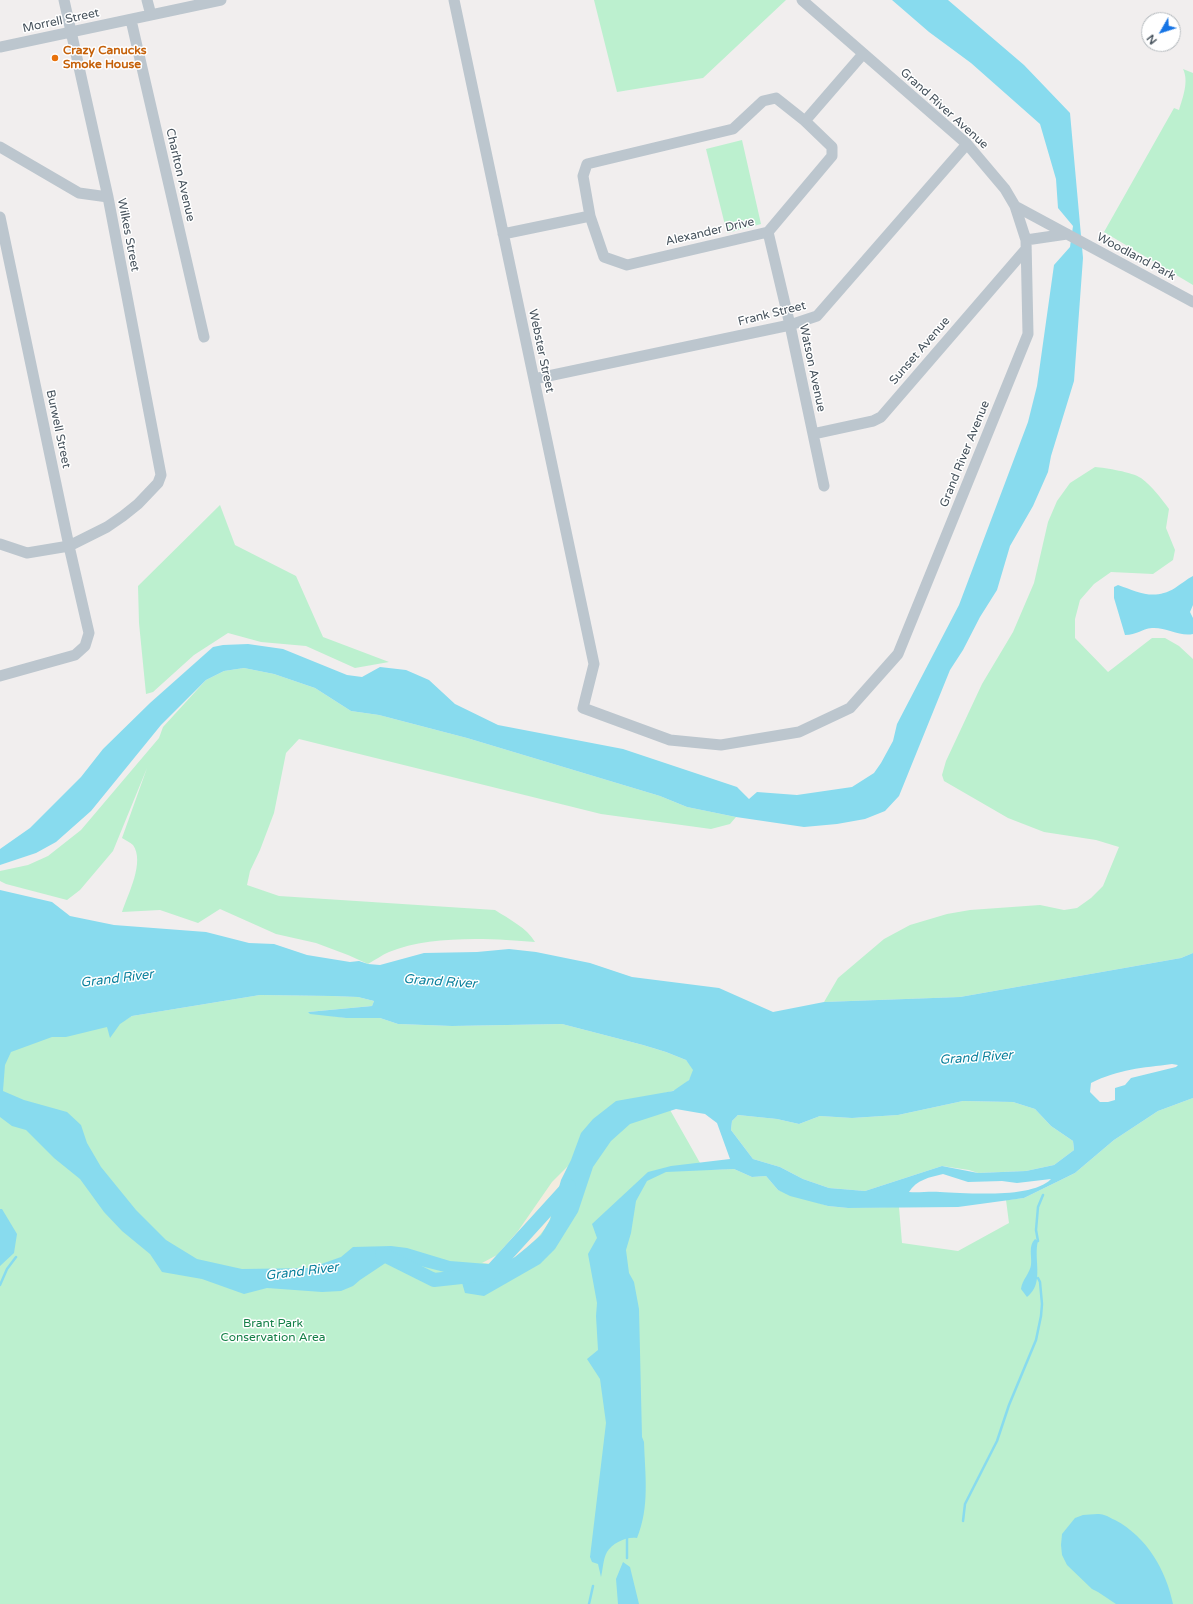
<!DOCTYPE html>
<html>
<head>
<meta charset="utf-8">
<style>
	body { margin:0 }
	#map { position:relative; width:1193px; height:1604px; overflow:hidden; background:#f1eeee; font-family:"Varela Round",sans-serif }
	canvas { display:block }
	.north { position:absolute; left:1141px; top:12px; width:40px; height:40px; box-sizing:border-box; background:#fff; border:1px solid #b5babe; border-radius:50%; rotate:231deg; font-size:11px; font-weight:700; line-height:16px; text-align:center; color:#46525c }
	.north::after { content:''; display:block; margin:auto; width:14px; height:18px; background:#1574e5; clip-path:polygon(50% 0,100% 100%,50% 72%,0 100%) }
</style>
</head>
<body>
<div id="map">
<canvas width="1193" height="1604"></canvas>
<div class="north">N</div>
</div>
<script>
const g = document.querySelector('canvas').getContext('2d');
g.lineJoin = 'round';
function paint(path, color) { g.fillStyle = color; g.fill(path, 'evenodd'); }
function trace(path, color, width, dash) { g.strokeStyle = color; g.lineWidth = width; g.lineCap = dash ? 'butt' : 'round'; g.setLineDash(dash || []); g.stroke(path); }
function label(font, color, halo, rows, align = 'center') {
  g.font = font + ' "Varela Round",sans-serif'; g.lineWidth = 3; g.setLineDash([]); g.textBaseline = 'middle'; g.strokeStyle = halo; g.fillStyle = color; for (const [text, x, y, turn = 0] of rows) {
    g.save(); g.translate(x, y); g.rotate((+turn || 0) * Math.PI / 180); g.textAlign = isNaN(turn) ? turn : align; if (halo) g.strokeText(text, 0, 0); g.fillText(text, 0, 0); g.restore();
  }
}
const green = new Path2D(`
	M594,0H786L703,78L617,92Z
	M1183,69L1193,73V285L1104,232L1174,108L1179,110C1183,97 1189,81 1183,69Z
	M742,140L761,224L727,233L706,149Z
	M1095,467C1106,468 1132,472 1141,478C1152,486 1161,498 1169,509L1166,528L1175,550L1173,560L1153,574L1111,572L1094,584L1080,600L1075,619V638L1108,672L1152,638H1165L1179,646L1193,659V953L1181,958L960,997L824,1002L838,978L884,939L910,925L947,914L970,910L1040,905L1064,910L1077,908L1091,898L1103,886L1119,847L1096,840L1044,832L1008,818L944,781L942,775L946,761L982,684L1013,632L1034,583L1048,522L1057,501L1070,483Z
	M220,505L235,545L296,576L323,637L389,662L355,668L306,646L261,642L228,633L194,655L153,692L146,694L139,623L138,586Z
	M244,668L274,674L315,688L351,711L379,715L467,738L660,796L687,807L736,817L730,824L711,829L601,814L299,739L286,753L274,813L260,850L250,871L247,885L279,896L495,910C509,919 527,928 535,942C492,938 429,935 389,952C382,955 375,960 368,964L348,955L316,943L276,934L220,909L198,923L160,910L122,912C128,894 145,862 133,845C130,842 125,840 122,838L147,768L113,851L80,890L67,900L6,884L0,881V871L28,865L48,856L81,830L159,738L163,727L206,680L224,671Z
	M260,995L332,996L358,997L374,1001L372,1006L308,1012L346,1018H380L398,1024L452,1026L562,1024L643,1045L666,1052L686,1060L694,1070C687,1088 678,1090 661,1094L704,1170L734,1169L752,1177L766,1176L778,1190L828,1206L848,1208L899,1207L902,1243L958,1251L1009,1223L1006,1200L1024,1198L1075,1173L1114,1140L1158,1111L1193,1098V1604H0V1018L125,1020L132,1016Z
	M963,1101L1013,1102L1035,1109L1051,1126L1073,1141L1074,1150L1054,1165L1026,1171L978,1173L969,1170L942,1166L865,1191L829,1188L803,1179L780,1167L753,1159L731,1130L732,1121L738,1115L777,1119L799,1124L820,1116L852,1118L898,1115Z`);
const sand = new Path2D(`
	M568,1166C560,1183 557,1201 550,1219C545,1234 517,1260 501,1264C496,1266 488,1263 482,1263L497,1255L518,1231L552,1182Z`);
const water = new Path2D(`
	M892,0H948L1024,65L1070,113L1083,258L1074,381L1051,456L1048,472L1033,506L1010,546L997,590L980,617L963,650L950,670L899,796L885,811L865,819L837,824L804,827L736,817L687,807L660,796L467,738L379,715L351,711L315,688L274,674L244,668L224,671L206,680L161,725L91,811L56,842L36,853L0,865V849L30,828L81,777L103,749L150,703L213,647L223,645L248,644L283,649L347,675L362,677L380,667L406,670L429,680L455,704L498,725L623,749L737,787L749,799L757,792L797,795L852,787L874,773L881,763L893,741L897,724L959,605L1028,422L1037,386L1054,265L1070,247L1073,226L1058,208L1056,179L1040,124L971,63L929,32Z
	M1193,576V605L1190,612L1193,618V634C1180,637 1166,627 1152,628C1141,629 1137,635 1125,635L1114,598V587L1118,585C1138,592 1154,601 1175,588C1181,584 1187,579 1193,576Z
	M0,890L52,902L70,916L114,925L206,932L249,943L274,944L307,955L350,962L359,961L368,964L380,965L424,953L477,952L509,949L536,952L590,963L632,977L719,988L773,1012L824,1002L960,997L1181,958L1193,953V1098L1158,1111L1114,1140L1075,1173L1024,1198L958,1207L848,1208L828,1206L790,1196L778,1190L766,1176L752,1177L734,1169L666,1172L647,1181L636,1201L631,1233L626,1250L629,1273L634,1282L639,1309L642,1437L644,1442C645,1474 650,1507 637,1538C627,1536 612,1543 607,1552C603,1559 603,1569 601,1577L598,1564L592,1562L590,1557L606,1423L600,1379L587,1359L598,1350L596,1316L597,1303L588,1254L597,1238L592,1224L648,1172L671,1166L730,1159L717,1123L705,1114L676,1109L630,1124L611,1141L593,1167L578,1212L555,1249L540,1264L484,1296L465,1293L460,1276L401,1261L387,1262L360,1280L353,1286L341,1291L322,1292L267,1288L244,1294L202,1279L162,1272L150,1254L122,1231L104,1212L80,1179L54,1158L26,1130L12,1126L0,1117ZM260,995L332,996L358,997L374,1001L372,1006L308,1012L310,1014L346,1018H380L398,1024L452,1026L562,1024L643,1045L666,1052L686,1060L693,1070L689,1080L673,1091L616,1101L593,1119L581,1133L571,1160L561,1180L550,1220L541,1235L526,1248L515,1257L500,1265L450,1261L407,1248L391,1246L353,1247L341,1257L310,1268L242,1269L197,1259L166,1240L136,1210L101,1167L87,1143L81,1125L67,1112L24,1100L3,1091L5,1065L11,1052L52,1037H66L107,1027L110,1038L120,1024L132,1016ZM1172,1064L1178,1065L1176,1067L1131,1078L1125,1085L1115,1088V1100L1108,1102H1100L1090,1092L1091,1083C1119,1069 1142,1068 1172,1064ZM963,1101L1013,1102L1035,1109L1051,1126L1073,1141L1074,1150L1054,1165L1026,1171L978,1173L942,1166L865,1191L829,1188L803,1179L780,1167L753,1159L731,1130L732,1121L738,1115L777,1119L799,1124L820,1116L852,1118L898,1115ZM943,1174L968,1182L1002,1181L1017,1183L1051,1179C1032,1199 966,1193 940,1192C929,1191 919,1193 909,1192C916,1180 930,1177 943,1174Z
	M0,1209H2L17,1234L14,1253L0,1266Z
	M1035,1239L1038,1241C1033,1259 1045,1283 1027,1297L1021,1289C1022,1280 1030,1273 1031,1265C1032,1256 1028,1246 1035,1239Z
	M1083,1515C1089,1515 1098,1513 1104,1515C1108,1516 1112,1519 1115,1520C1147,1537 1166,1570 1173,1604H1116L1098,1592L1092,1589L1067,1565L1062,1555L1061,1545L1062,1534L1075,1518Z
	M623,1562L630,1567L639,1604H618L616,1579Z`);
const stream = new Path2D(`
	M1038,1241L1036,1230L1038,1207L1043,1195
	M0,1285L7,1269L16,1257
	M963,1521L965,1504L997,1441L1009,1405L1036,1340L1041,1316L1042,1304L1040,1282L1038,1278
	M627,1558V1537
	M589,1604L593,1586`);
const river = new Path2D(`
	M382,1254L434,1280L489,1274L569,1186`);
const minor = new Path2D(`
	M147,0L151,15
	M454,0L594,664L583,708L670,740L721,745L799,732L850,708L898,654L1028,334L1026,240L1015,206L1005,189L967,144L802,0
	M131,20L204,337
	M0,47L221,0
	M776,98L805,121L832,147V156L768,232L627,265L604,257L590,216L583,176L587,164L733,129L763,101Z
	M805,121L863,54
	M0,147L79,193L108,197
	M1015,206L1193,302
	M0,217L69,546L89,633L85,646L75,655L0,676
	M768,232L790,325L824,486
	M503,234L590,216
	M1026,240L1067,234
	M534,379L790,325L817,316L967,144
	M813,434L873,421L881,417L1026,249
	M0,544L27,553L69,546L107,527L123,516L138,504L158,483L161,475L108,197L64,0`);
const markers = [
	[55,58,4,"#e8710a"]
];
const streetNames = [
	["Morrell Street",61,21,-12],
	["Grand River Avenue",944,109,42],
	["Charlton Avenue",180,175,77],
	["Alexander Drive",710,232,-13],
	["Wilkes Street",128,235,79],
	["Woodland Park",1136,257,28],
	["Frank Street",772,314,-14],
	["Webster Street",541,351,78],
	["Sunset Avenue",920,351,-49],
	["Watson Avenue",812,368,78],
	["Burwell Street",58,429,78],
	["Grand River Avenue",965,454,-68]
];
const foodNames = [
	["Crazy Canucks",63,51],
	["Smoke House",63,65]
];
const parkNames = [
	["Brant Park",273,1324],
	["Conservation Area",273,1338]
];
const waterNames = [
	["Grand River",117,979,-7],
	["Grand River",440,982,4],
	["Grand River",976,1058,-4],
	["Grand River",302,1272,-7]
];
paint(green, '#bcf0cf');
paint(sand, '#f3ecdf');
paint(water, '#88dbee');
trace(stream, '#88dbee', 2.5);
trace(river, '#88dbee', 14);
trace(minor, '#bcc6ce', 11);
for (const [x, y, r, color] of markers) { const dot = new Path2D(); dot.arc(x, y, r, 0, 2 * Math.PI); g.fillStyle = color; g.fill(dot); trace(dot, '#fff', 1.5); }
label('12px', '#46525c', '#fff', streetNames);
label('bold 12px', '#c56008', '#fff', foodNames, 'left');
label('12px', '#158048', '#fff', parkNames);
label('italic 13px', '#0a819d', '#fff', waterNames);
</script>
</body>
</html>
